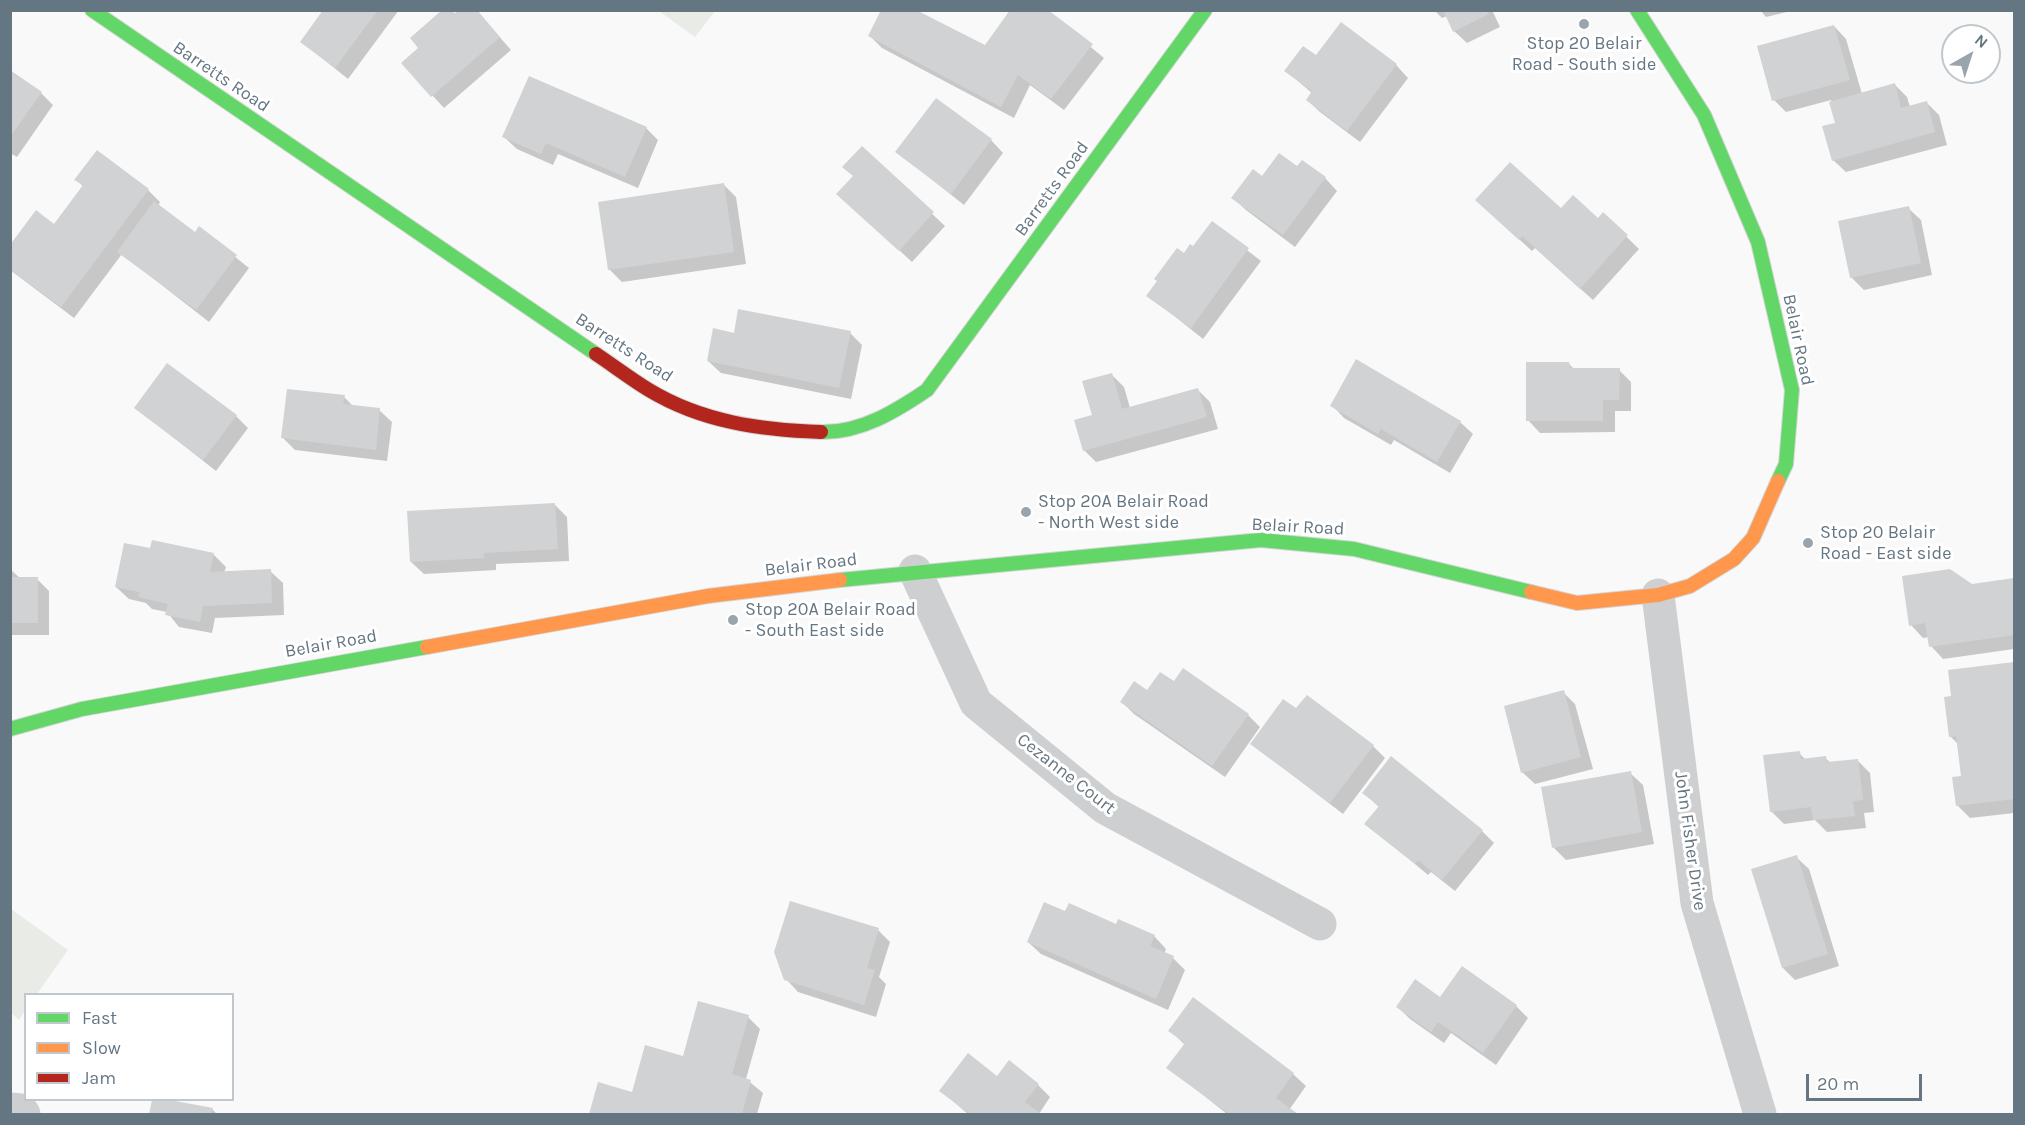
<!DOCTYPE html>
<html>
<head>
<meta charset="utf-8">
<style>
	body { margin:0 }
	#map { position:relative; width:2025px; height:1125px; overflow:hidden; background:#f9f9f9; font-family:Karla,sans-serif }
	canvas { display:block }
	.frame { position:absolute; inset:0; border:12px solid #657683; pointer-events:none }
	.legend { position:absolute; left:24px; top:993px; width:210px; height:108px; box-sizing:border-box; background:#fff; border:2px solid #c1c8cd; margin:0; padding:8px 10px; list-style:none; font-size:18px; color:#657683 }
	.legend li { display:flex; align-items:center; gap:12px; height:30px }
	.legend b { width:30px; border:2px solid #c1c8cd }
	.north { position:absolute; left:1941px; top:24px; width:60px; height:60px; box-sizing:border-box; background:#fff; border:2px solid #c1c8cd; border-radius:50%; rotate:39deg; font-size:16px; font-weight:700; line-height:24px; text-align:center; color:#657683 }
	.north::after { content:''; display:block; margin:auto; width:21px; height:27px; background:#99a4ac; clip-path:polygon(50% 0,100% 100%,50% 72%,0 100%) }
	.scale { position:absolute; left:1806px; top:1074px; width:116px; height:27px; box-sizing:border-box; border:3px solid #657683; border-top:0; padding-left:8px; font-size:18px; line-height:21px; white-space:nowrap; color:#657683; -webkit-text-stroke:4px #fff; paint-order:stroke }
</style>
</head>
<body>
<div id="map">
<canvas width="2025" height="1125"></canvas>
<div class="frame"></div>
<ul class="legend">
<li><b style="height:8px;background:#63d668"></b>Fast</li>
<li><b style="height:8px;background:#ff974d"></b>Slow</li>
<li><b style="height:8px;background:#b3261e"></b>Jam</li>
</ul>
<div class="north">N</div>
<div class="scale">20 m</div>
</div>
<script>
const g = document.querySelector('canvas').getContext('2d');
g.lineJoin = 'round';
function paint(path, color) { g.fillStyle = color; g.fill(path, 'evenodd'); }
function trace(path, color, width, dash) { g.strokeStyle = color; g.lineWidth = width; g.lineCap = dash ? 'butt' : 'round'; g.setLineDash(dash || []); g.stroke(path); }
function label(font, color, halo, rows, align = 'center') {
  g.font = font + ' Karla,sans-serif'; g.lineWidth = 6; g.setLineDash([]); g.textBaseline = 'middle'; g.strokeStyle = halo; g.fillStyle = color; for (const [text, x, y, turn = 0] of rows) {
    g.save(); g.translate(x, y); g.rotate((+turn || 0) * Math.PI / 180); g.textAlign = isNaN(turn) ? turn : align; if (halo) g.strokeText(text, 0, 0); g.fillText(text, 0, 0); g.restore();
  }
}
const green = new Path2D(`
	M659,11H715L695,37Z
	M11,909L68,950L37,994H26L25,1011L19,1020L11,1013Z`);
const shadow = new Path2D(`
	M325,10H399L348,79L302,42Z
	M444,10H451L455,14L459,10H476L511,50L444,108L432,95L420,48L412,39Z
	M1046,10L1104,58L1064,110L1030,85L1014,118L882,48L870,36L985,47Z
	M1434,10H1492L1500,27L1467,43L1454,31L1447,16L1442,18Z
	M1760,10H1795L1766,17Z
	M1834,26L1846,39L1862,94L1895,85L1907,97L1910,107L1927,103L1939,115L1947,145L1846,172L1833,160L1837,124L1831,100L1786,112L1774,100Z
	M1316,57L1396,65L1408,78L1360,142L1320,112L1307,100L1312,93L1286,71Z
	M10,72L41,93L53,105L17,157L10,153Z
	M646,128L658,140L638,188L558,154L553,165L517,149L504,137Z
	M991,140L1003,153L964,205L897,152Z
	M862,148L945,226L912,262L851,206Z
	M1297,168L1325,178L1337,191L1295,247L1246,210L1233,198L1262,178Z
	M76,180L148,190L160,202L158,206L195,234L199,228L249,268L209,322L122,254L74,318L10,270V247L55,226L84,187Z
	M724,185L736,197L746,264L622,282L609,269Z
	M1908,208L1921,220L1932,275L1864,290L1851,277Z
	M1561,210L1598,220L1603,214L1639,249L1593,300L1535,248L1532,251L1489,212Z
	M1212,223L1261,261L1203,339L1148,295L1184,255L1193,248Z
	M850,333L862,345L851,399L721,373L708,361L735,334Z
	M1569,364L1575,370H1619L1631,382V411H1615V432L1540,433L1528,420Z
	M1112,375L1124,387L1130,408L1198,390L1210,402L1218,429L1096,462L1084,450L1093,416Z
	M344,397L354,407L379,410L392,422L387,461L295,450L283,438Z
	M1332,405L1460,422L1473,434L1450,473L1394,440L1391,445L1344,418Z
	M136,408L236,416L248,428L216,471Z
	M554,504L567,517L569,561L496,564V570L424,574L411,562Z
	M151,550L213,554L226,567L224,573L270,571L283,583L284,615L215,618L212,633L179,627L167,612L152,609L146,603L129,599L116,587Z
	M10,569L21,579H37L49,591V635H10Z
	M2013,580L2014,649L1943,659L1931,646L1929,637L1923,638L1911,625L1972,586Z
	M2014,663V813L1970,818L1958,806L1963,777L1959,745L1950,736L1953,697L1949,672Z
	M1175,684L1248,715L1260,727L1225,777L1134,714L1122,702Z
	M1563,692L1575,704L1593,769L1535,784L1522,772Z
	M1296,711L1373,746L1385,758L1343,814L1252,744Z
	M1799,753L1806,760L1825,758L1831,763L1857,760L1870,773L1874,812L1864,813L1866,828L1827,832L1815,820L1784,824L1771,811Z
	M1630,773L1643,785L1654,844L1566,860L1554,848Z
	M1364,793L1482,831L1494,843L1455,891L1431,872L1428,875L1367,824L1380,808Z
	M1796,857L1809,869L1839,966L1795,980L1783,968Z
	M1066,913L1154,936L1166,949L1164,954L1173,958L1185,970L1168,1010L1041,954L1028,942Z
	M878,930L890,942L879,977L886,984L876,1017L798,992L786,979Z
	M1193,999L1293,1074L1306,1086L1289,1110L1295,1114H1227L1168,1067L1185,1045L1170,1030Z
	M1440,999L1516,1006L1528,1018L1496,1065L1451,1033L1444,1043L1410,1019L1398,1007Z
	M748,1017L760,1029L746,1079L763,1093L757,1114H590L599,1084L633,1093Z
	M997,1078L1038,1085L1050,1097L1039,1114H968L941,1091Z
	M153,1100L212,1109L217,1114H151Z`);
const building = new Path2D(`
	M323,10H378L335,68L300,42Z
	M442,10L454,13L477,10L500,37L431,97L401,63L418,48L410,38Z
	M881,10H916L985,45L1010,10H1048L1093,44L1051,99L1018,75L1001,107L868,36Z
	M1443,10H1487L1489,14L1453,32Z
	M1341,22L1397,64L1347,131L1306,100L1312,91L1284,71L1303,46L1316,55Z
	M1834,25L1850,80L1772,101L1757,46Z
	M10,70L42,92L10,137Z
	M529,76L647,127L625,177L546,143L541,154L502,137Z
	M1895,83L1901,108L1927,101L1935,132L1832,161L1822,126L1835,123L1829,102Z
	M936,98L992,139L951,194L895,152Z
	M862,146L934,212L899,251L836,194L853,176L842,167Z
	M97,150L149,189L61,307L10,270V245L36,210L54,224L83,185L74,180Z
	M1279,153L1297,166L1302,160L1326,177L1283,235L1231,198L1253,169L1262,176Z
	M1510,162L1561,208L1573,195L1598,218L1603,212L1628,235L1580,289L1522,236L1519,240L1475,200Z
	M724,183L734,252L608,270L598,202Z
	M154,201L195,232L199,226L237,255L196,310L117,252Z
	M1909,206L1921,263L1850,278L1838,221Z
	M1212,221L1249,248L1191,328L1146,296L1157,281L1154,279L1177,248L1184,253L1190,244L1193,246Z
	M738,309L851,331L839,388L707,361L713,328L734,333Z
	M1356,359L1461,421L1437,462L1381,429L1378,434L1330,406Z
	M1526,362H1569L1570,368H1620L1619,400H1603V421H1526Z
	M167,363L237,415L203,460L134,408Z
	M1112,373L1122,409L1198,388L1207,417L1083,451L1074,420L1092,415L1082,381Z
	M287,389L345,395L343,404L380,408L376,450L281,438Z
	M555,503L558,549L484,553V558L410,562L407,511Z
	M152,540L214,553L210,572L271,569L272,603L203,606L200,622L165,615L168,604L138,597L140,592L115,587L124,543L150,548Z
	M1950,569L1972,584L2014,578V635L1929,647L1925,623L1909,626L1902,576Z
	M10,577H38V623H10Z
	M2014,662V799L1956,806L1952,777L1961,776L1956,736L1949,737L1944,697L1951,696L1948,670Z
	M1183,668L1249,714L1212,766L1120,702L1134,681L1147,690L1160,672L1174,681Z
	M1564,690L1581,757L1521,773L1504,706Z
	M1307,695L1374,745L1330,803L1250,744L1283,699L1296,708Z
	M1800,751L1801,759L1826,756L1827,762L1858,759L1863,800L1853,801L1855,816L1813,820L1811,807L1770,812L1763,755Z
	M1391,756L1483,830L1442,880L1418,860L1415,864L1364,824L1379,806L1362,793Z
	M1631,771L1642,832L1552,848L1541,787Z
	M1797,855L1828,954L1782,968L1751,869Z
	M790,901L879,928L867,968L875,970L864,1005L784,980L774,952Z
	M1044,902L1065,911L1069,903L1116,924L1118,919L1155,935L1150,946L1174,956L1156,999L1027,942Z
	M1462,966L1517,1005L1483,1053L1438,1022L1431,1032L1396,1007L1415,979L1440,997Z
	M1193,997L1294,1073L1276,1098L1298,1114H1229L1166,1068L1185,1043L1168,1031Z
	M698,1001L749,1015L732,1074L751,1080L742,1114H589L598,1082L632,1092L645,1045L683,1056Z
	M968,1053L997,1076L1009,1060L1039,1084L1025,1102L1041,1114H970L939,1091Z
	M152,1100H170L213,1108L211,1114H149Z`);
const street = new Path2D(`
	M915,571L976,703L1105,808L1320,924
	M1658,595L1697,903L1760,1114
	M10,1109L21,1110L24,1114`);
const fast = new Path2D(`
	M92,10L596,354
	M1637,10L1704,115L1758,242L1792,390L1786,464L1778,481
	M821,432C861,433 896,411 927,390L1205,10
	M840,580L1261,540L1354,549L1531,592
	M10,729L82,709L427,647`);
const slow = new Path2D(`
	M1531,592L1577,603L1658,595L1690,586L1734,559L1753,538L1778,481
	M427,647L708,596L840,580`);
const jam = new Path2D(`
	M596,354C614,366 631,379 649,390C702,422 761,430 821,432`);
const markers = [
	[1584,24,6,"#99a4ac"],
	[1026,512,6,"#99a4ac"],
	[1808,543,6,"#99a4ac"],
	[733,620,6,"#99a4ac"]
];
const poiNames = [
	["Stop 20 Belair",1584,44,"center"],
	["Road - South side",1584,65,"center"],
	["Stop 20A Belair Road",1038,502],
	["- North West side",1038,523],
	["Stop 20 Belair",1820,533],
	["Road - East side",1820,554],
	["Stop 20A Belair Road",745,610],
	["- South East side",745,631]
];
const streetNames = [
	["Barretts Road",221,77,34],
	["Barretts Road",1052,189,-54],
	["Belair Road",1798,340,78],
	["Barretts Road",624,348,33],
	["Belair Road",1298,527,3],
	["Belair Road",811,565,-7],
	["Belair Road",331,644,-10],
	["Cezanne Court",1066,774,38],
	["John Fisher Drive",1690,841,82]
];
paint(green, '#e8ebe6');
paint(shadow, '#0003');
paint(building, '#d0d2d3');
trace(fast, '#d5d6d7', 16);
trace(slow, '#d5d6d7', 16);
trace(jam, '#d5d6d7', 16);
trace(street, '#cecfd0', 33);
trace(fast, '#63d668', 14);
trace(slow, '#ff974d', 14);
trace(jam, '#b3261e', 14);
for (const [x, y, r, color] of markers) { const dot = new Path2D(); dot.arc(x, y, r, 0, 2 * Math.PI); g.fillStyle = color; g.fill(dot); trace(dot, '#fff', 2); }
label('18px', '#657683', '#fff', poiNames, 'left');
label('18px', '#657683', '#fff', streetNames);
</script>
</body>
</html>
